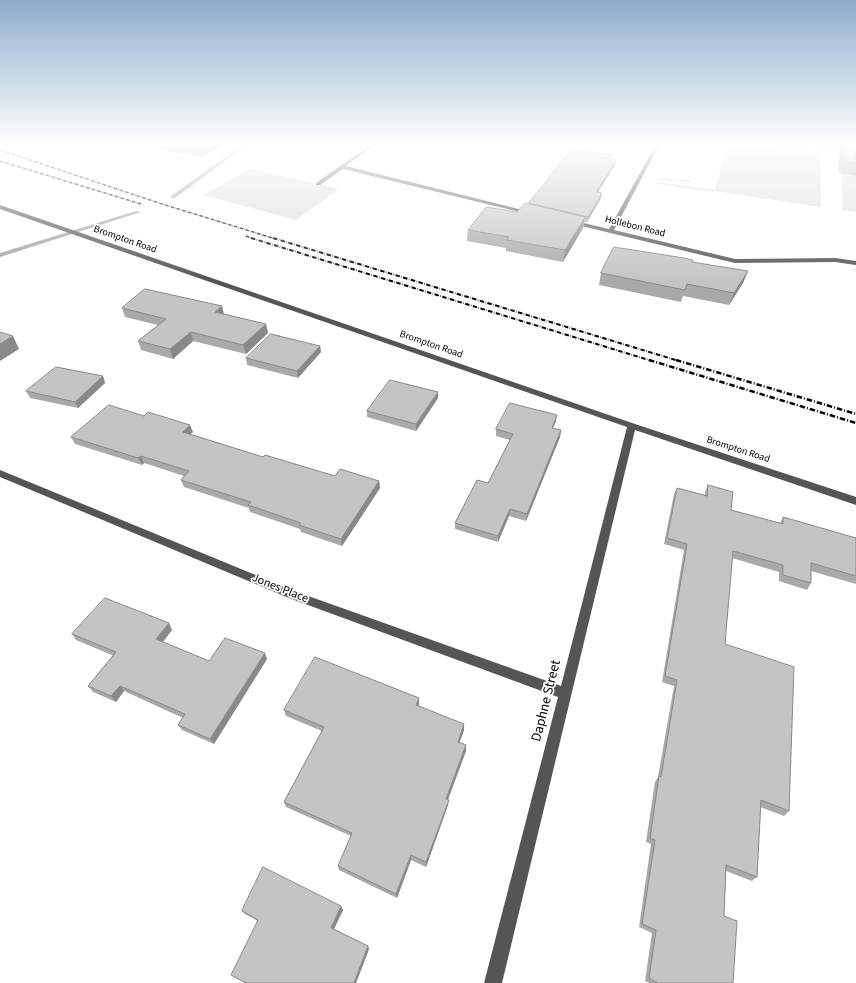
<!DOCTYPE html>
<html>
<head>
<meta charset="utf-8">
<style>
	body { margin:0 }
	canvas { display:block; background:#fff }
</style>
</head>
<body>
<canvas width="856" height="983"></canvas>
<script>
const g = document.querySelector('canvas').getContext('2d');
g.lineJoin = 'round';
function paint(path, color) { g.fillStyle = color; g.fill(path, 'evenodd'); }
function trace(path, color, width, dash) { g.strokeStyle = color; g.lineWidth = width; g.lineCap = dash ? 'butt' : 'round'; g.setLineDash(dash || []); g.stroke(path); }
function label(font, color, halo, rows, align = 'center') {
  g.font = font + ' "Source Sans 3",sans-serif'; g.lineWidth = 3.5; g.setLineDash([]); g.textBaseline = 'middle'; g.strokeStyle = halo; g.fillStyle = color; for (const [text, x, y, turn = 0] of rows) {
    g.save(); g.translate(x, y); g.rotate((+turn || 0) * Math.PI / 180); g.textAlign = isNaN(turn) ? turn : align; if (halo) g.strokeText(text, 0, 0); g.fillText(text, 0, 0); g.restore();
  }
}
const green = new Path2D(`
	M728,144H751L820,152L821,207L714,191Z
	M250,169L339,189L296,220L204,195Z
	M842,174L856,176V212L842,210Z`);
const stream = new Path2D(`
	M244,144H248L175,198H171V196Z
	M136,211L141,212L0,257V253Z`);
const path = new Path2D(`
	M659,179L692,181
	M657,183L715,191`);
const minor = new Path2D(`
	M372,144H376L346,166L535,213L532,215L343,169L320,185H316V183Z
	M656,144H660L614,230L735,259L835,258L856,261V265L835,262L735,263L569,223V221L571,220L609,229Z
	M0,205L635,424L856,497V505L635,430L502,983H484L558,697L289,598L0,477V470L297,592L561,686L627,427L0,209Z`);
const major = new Path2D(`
	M807,144H818L856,148V150Z`);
const railFar2 = new Path2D(`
	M0,150L165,205L276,239
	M0,161L141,204
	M246,236L254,239`);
const railFar1 = new Path2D(`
	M251,238L652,361
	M273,238L679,361`);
const rail = new Path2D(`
	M649,360L856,423
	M676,360L856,414`);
const wall = new Path2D(`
	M162,144H226L201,157L160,150L159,145Z
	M837,144H856V176L839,173L837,149L839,145Z
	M612,159L615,165L598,192L602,193L601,198L587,222H584L583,228L563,262L506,251V248L467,241L468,230L517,212L529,204V203Z
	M692,262L748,271L743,283L729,305L683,296L681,302L599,285L601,273Z
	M222,306L224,314L266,324L268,333L246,354L193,341L173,359L141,350L138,341L158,325L125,317L122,308Z
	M320,346L321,352L298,378L247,365L246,358Z
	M103,376L105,383L78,408L30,398L26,391Z
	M438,398L416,431L367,417V411Z
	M144,416L193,432L190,434L263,457L335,476L379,481L380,488L342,546L301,532L300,529L250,512L249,508L184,487L181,480L184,476L144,463L142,465L75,444L71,437Z
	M556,421L553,428L561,430L560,437L526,521L509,516L498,542L455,529V523L488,483L510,440L496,436V429Z
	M708,485L731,510L780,523L783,517L856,538V584L811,571V583L807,590L779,581V572L732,558L725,644L789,811L784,816L760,807L757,877L752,881L726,871L724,916L733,983H649L645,981L652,933L639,927L651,844L646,842L655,782L658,777L674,686L662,682L684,550L664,544L674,494L677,488L705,495V492Z
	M172,630L163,642L209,661L267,659L214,744L182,730L178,725L183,718L124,691L116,702L93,692L88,686L114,656L76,640L72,634Z
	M419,704L418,706L464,730L459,742L466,745V751L448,800V805L426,867L411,860L397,898L339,870L338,866L351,836L286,807L284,802L322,731L286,716L284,710Z
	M341,906L343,910L334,929L368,946L369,949L356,983H245L231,975L258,921L245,914L242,911Z`);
const shadedWall = new Path2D(`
	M216,144H226L201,157L200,152Z
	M616,160L615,165L595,197L596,192Z
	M602,193L601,198L587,222L588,217Z
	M585,217L583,228L563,262L565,250Z
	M748,271L743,283L729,305L734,293Z
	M222,306L224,315L215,312Z
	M266,324L268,333L246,354L243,345Z
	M191,332L193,341L173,359L170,349Z
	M13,336L19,349L0,361V344Z
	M320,346L321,352L298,378L297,371Z
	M103,376L105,383L78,408L75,402Z
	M438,392V398L416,431V424Z
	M557,415L556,421L550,435L552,428Z
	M190,425L193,432L185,439L183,432Z
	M561,430L560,437L526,521L527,514Z
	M141,456L144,463L142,465L138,458Z
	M379,481L380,488L342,546L341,539Z
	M510,509L509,516L498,542V536Z
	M169,623L172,630L160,645L156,639Z
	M265,653L267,659L214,744L210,739Z
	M120,686L124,691L116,702L111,696Z
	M419,698V704L416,711V705Z
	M464,724V730L458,747V742Z
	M466,745V751L446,804V799Z
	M449,800L448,805L426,867V862Z
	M411,855V860L397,898L396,894Z
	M341,906L343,910L333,931L331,928Z
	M368,946L369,949L356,983H354Z`);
const building = new Path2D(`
	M162,144H216L200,152L159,145Z
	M842,144H856V163L844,162Z
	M572,149L613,155L611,159L616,160L596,192L602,193L588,217L529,203Z
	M525,203L585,217L565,250L507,240L509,237L468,230L486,207L517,212Z
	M614,247L684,258L693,260L692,262L748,271L734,293L687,284L685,290L601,273Z
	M145,289L222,306L215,312L266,324L243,345L191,332L170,349L138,341L166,319L122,308Z
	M0,332L13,336L0,344Z
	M271,334L320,346L297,371L246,358Z
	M56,367L103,376L75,402L26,391Z
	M390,380L438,392L416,424L367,411Z
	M510,403L557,415L552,428L561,430L527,514L510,509L498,536L455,523L477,480L488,483L513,434L496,429Z
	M109,405L144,416L148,412L190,425L183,432L263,457L265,455L335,476L340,469L379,481L341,539L299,525L301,523L248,505L251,502L181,480L189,471L141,456L138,458L71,437Z
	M708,485L733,492L731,510L783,524V517L856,538V576L811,563V583L783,575V565L733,551L725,644L794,667L789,811L761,800L757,877L726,865L724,916L737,921L733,983H658L649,978L656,930L642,924L655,840L650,838L659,776L661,777L677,680L665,676L687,544L667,538L677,488L707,496Z
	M105,598L169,623L156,639L209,661L225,638L265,653L210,739L178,725L185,714L120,686L111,696L88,686L116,652L72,634Z
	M315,657L419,698L416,705L464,724L458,742L466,745L446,799L449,800L426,862L411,855L396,894L338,866L352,833L284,802L324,727L284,710Z
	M263,867L341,906L331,928L368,946L354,983H246L231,975L258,920L242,911Z`);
const farStreetnames = [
	["Hollebon Road",635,227,14],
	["Brompton Road",125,240,19],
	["Brompton Road",431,345,19],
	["Brompton Road",738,450,18]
];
const streetNames = [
	["Jones Place",280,589,22]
];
const nearStreetnames = [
	["Daphne Street",547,701,-76]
];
paint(green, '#dcdcdc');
paint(stream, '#a3a3a3');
trace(path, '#777', 1.5, [0.5, 1]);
paint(minor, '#555');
paint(major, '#000');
trace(railFar2, '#000', 1.5, [3.5, 1, 0.5, 1]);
trace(railFar1, '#000', 2, [4.5, 1.5, 0.5, 1.5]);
trace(rail, '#000', 2.5, [5.5, 2, 1, 2]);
paint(wall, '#a9a9a9');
paint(shadedWall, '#898989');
paint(building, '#c4c4c4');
trace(building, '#898989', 1);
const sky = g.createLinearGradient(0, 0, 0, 281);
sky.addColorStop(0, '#8cadcc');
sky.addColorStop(0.51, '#fff');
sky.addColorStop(1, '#ffffff00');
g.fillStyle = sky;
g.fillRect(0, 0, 856, 281);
label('10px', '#000', '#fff', farStreetnames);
label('12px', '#000', '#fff', streetNames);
label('14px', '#000', '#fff', nearStreetnames);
</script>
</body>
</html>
